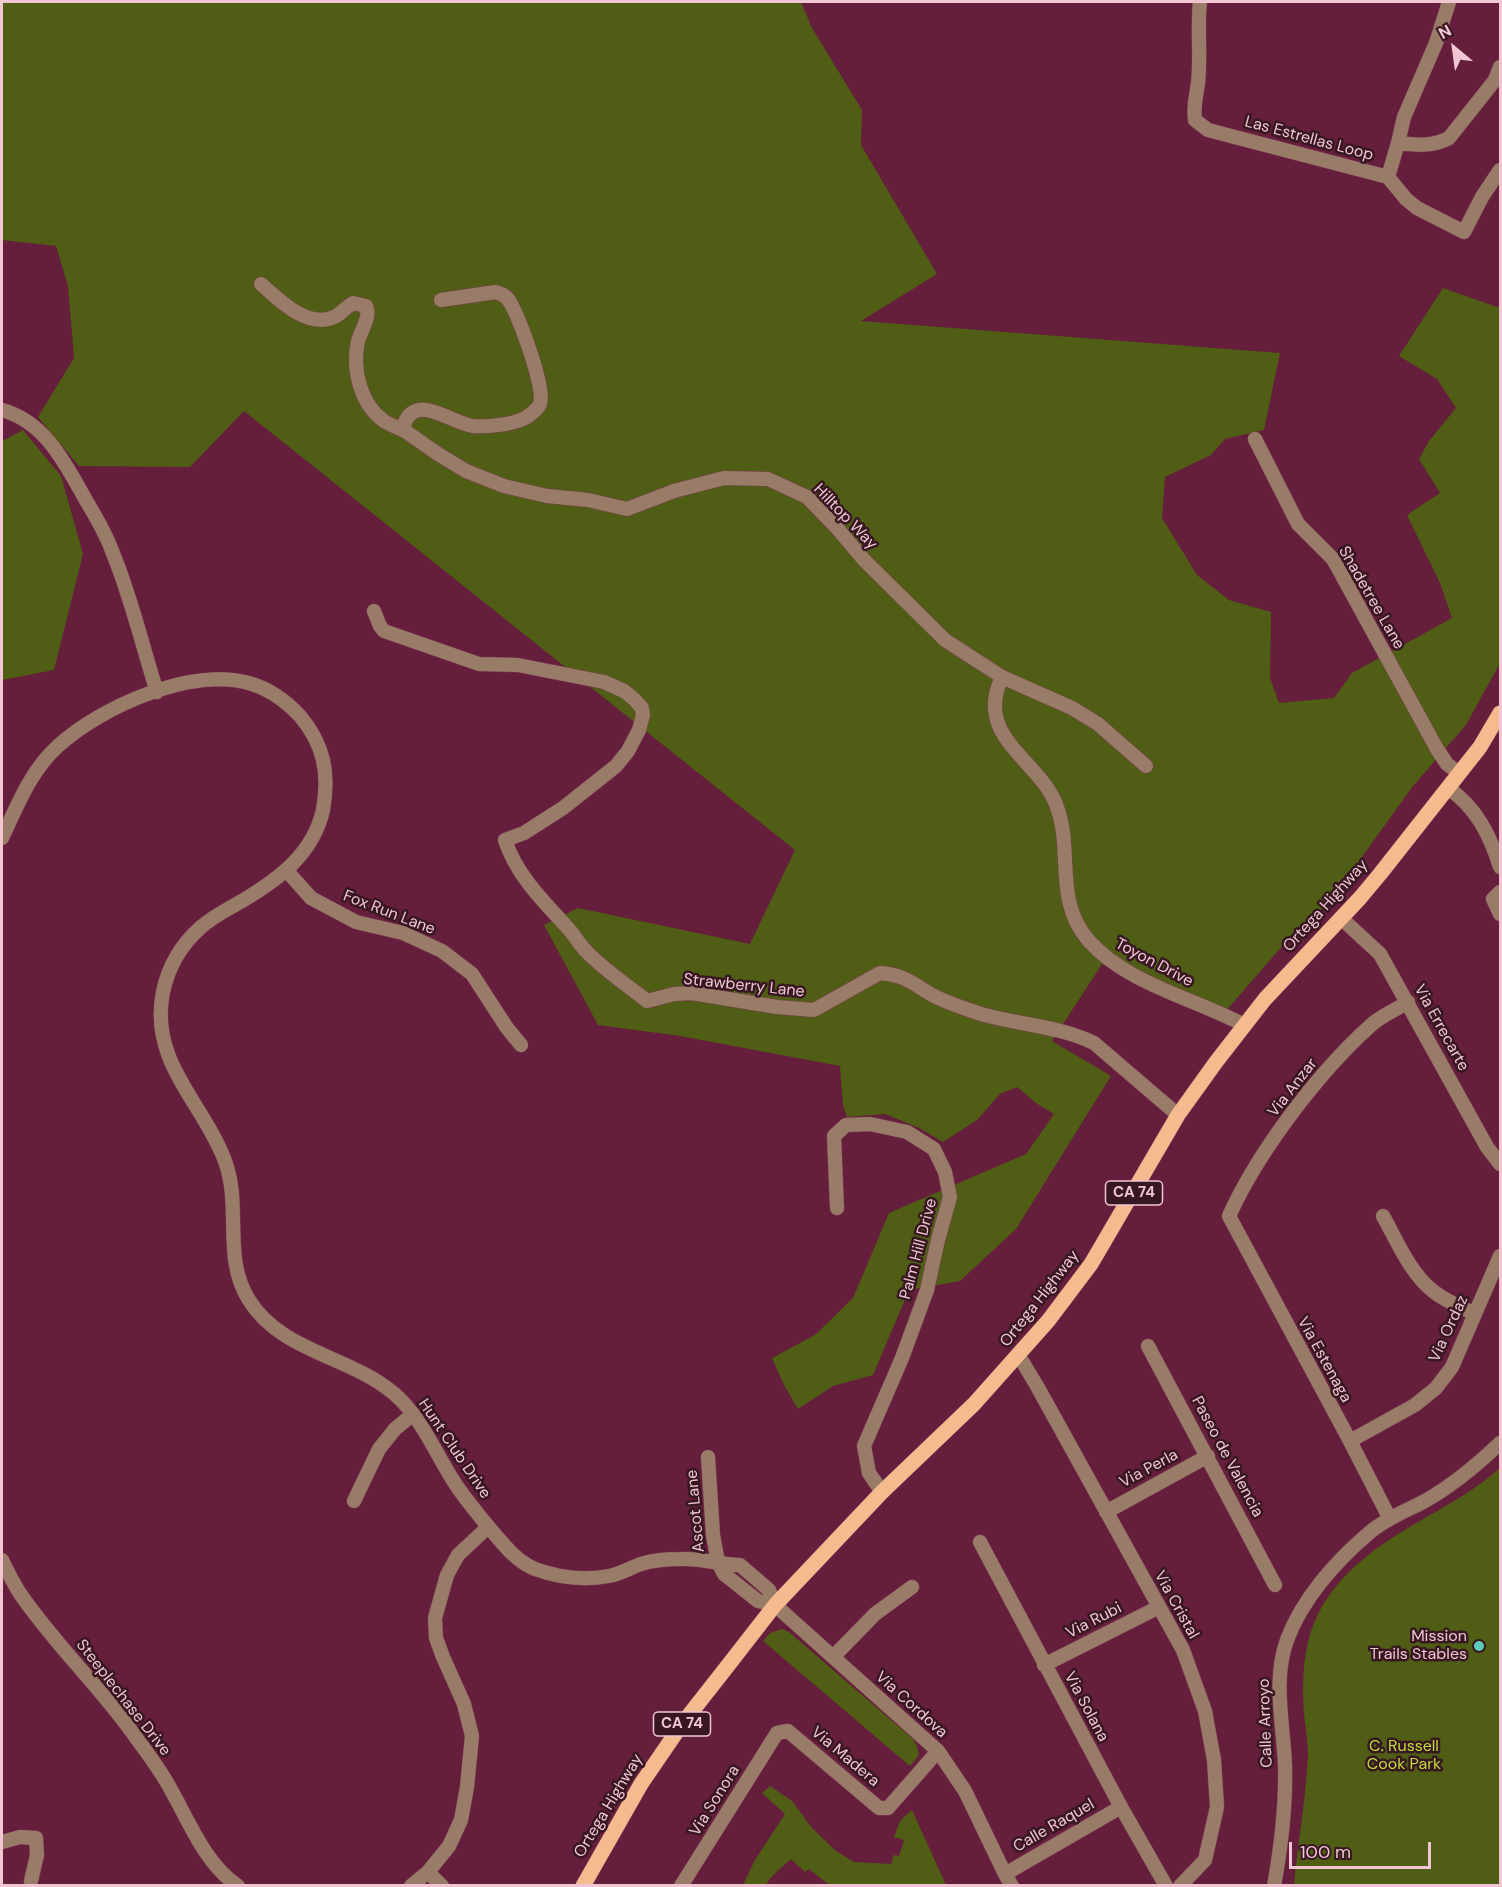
<!DOCTYPE html>
<html>
<head>
<meta charset="utf-8">
<style>
	body { margin:0 }
	#map { position:relative; width:1502px; height:1887px; overflow:hidden; background:#651e3b; font-family:"DM Sans",sans-serif }
	canvas { display:block }
	.frame { position:absolute; inset:0; border:3px solid #f1c5d2; pointer-events:none }
	.north { position:absolute; left:1424px; top:18px; width:60px; height:60px; -webkit-text-stroke:4px #371722; paint-order:stroke; rotate:331deg; font-size:16px; font-weight:700; line-height:24px; text-align:center; color:#f1c5d2 }
	.north::after { content:''; display:block; margin:auto; width:21px; height:27px; background:#f1c5d2; clip-path:polygon(50% 0,100% 100%,50% 72%,0 100%) }
	.scale { position:absolute; left:1289px; top:1842px; width:142px; height:27px; box-sizing:border-box; border:3px solid #f1c5d2; border-top:0; padding-left:8px; font-size:18px; line-height:21px; white-space:nowrap; color:#f1c5d2; -webkit-text-stroke:4px #371722; paint-order:stroke }
</style>
</head>
<body>
<div id="map">
<canvas width="1502" height="1887"></canvas>
<div class="frame"></div>
<div class="north">N</div>
<div class="scale">100 m</div>
</div>
<script>
const g = document.querySelector('canvas').getContext('2d');
g.lineJoin = 'round';
function paint(path, color) { g.fillStyle = color; g.fill(path, 'evenodd'); }
function trace(path, color, width, dash) { g.strokeStyle = color; g.lineWidth = width; g.lineCap = dash ? 'butt' : 'round'; g.setLineDash(dash || []); g.stroke(path); }
function label(font, color, halo, rows, align = 'center') {
  g.font = font + ' "DM Sans",sans-serif'; g.lineWidth = 5; g.setLineDash([]); g.textBaseline = 'middle'; g.strokeStyle = halo; g.fillStyle = color; for (const [text, x, y, turn = 0] of rows) {
    g.save(); g.translate(x, y); g.rotate((+turn || 0) * Math.PI / 180); g.textAlign = isNaN(turn) ? turn : align; if (halo) g.strokeText(text, 0, 0); g.fillText(text, 0, 0); g.restore();
  }
}
const green = new Path2D(`
	M2,2H801L812,28L862,110L861,145L937,274L861,321L1280,353L1264,430L1225,439L1211,455L1165,477L1162,518L1197,575L1229,600L1271,612L1270,678L1279,703L1334,698L1352,673L1452,618L1440,583L1407,515L1440,493L1419,459L1429,441L1456,408L1437,379L1399,356L1443,288L1500,308V663L1466,725L1413,786L1328,904L1284,944L1225,1012L1102,964L1052,1041L1111,1076L1016,1229L960,1281L909,1290L873,1375L833,1386L798,1409L784,1385L772,1358L815,1335L853,1298L889,1213L1026,1154L1054,1114L1036,1103L1017,1087L1000,1094L977,1120L943,1142L919,1128L885,1114L847,1117L843,1105L840,1066L680,1036L598,1025L544,925L578,908L750,944L795,850L244,411L190,467L79,466L38,417L74,358L68,286L56,246L2,240Z
	M23,430L61,476L83,554L54,670L2,680V441Z
	M1500,1468V1885H1294C1298,1842 1306,1798 1308,1754C1308,1740 1305,1726 1304,1713C1300,1643 1312,1601 1367,1556C1409,1522 1460,1504 1500,1468Z
	M782,1629L789,1632L913,1739L917,1746L919,1755L910,1766L763,1641L770,1633Z
	M770,1786L792,1801L812,1828L836,1851L854,1862L891,1864L894,1855L899,1856L904,1840L894,1837L900,1821L912,1810L946,1885H829L809,1869L805,1872L791,1859C782,1868 772,1874 766,1885H743L755,1860L785,1814L762,1793Z`);
const minor = new Path2D(`
	M1200,2C1197,28 1201,56 1198,83C1196,98 1193,105 1195,120L1208,130L1388,177
	M1398,143C1417,145 1432,147 1449,138L1495,80L1500,67
	M1388,177L1398,143L1404,117L1436,43L1449,2
	M1388,177L1406,199L1417,208L1464,232L1482,197L1500,170
	M261,284C279,300 307,329 334,317C341,314 346,307 353,303L366,306C371,317 361,330 358,341C352,369 360,404 384,421C390,425 399,428 405,431
	M441,300L496,292C501,294 505,295 508,299C518,314 546,388 540,404C538,409 531,414 527,417C513,425 488,427 473,426C451,423 416,392 404,424L405,431L438,454L466,471L504,486L547,496L588,500L627,509L674,491L724,478L768,479L807,497L837,528L864,560L945,640L1002,677L1072,708L1098,724L1146,766
	M2,410C46,422 66,465 87,502C96,517 106,534 112,551C131,596 142,645 157,692
	M1255,439L1298,524L1333,559L1437,749L1447,764L1459,773
	M374,611L380,626L384,631L479,664L518,665L604,682L624,691L634,699L642,708L643,715L639,730L628,751L616,766L563,808L524,833L505,840C516,874 542,900 566,926C574,934 579,944 586,951C604,970 627,985 647,1001L674,994L692,993L777,1007L814,1010L880,973C906,975 913,984 934,996C948,1003 963,1008 978,1013C1017,1025 1056,1025 1094,1043L1178,1115
	M1002,677C974,736 1036,758 1055,802C1075,848 1052,899 1089,941C1126,983 1195,999 1244,1025
	M1448,788C1476,807 1490,835 1500,867
	M2,838C17,806 31,770 58,746C102,706 193,666 252,684C271,690 286,701 300,716C311,729 319,743 323,760C327,777 326,793 323,810C313,854 279,879 242,901C228,909 213,916 200,928C181,945 168,968 163,992C149,1062 203,1102 225,1161C242,1207 222,1258 249,1300C283,1355 357,1356 401,1400C423,1423 435,1451 451,1477C463,1497 477,1513 492,1531C504,1545 517,1562 535,1569C560,1578 583,1581 609,1576C620,1574 630,1568 641,1564C653,1560 669,1559 682,1559C702,1558 721,1565 740,1565L769,1590L775,1605
	M287,871L311,898L356,922L403,933L442,951L472,974L507,1028L521,1045
	M1500,892L1493,899L1500,914
	M1341,918L1380,954L1487,1147L1500,1164
	M837,1208L834,1136L846,1125L870,1124L907,1132L934,1149L945,1172L950,1197L938,1240L927,1290L902,1358L864,1446L869,1473L882,1492
	M1383,1216C1397,1241 1410,1273 1433,1291C1445,1301 1461,1307 1475,1314
	M1148,1346L1275,1585
	M1019,1356L1037,1386L1183,1650L1205,1711L1214,1760L1217,1807L1205,1860L1180,1886
	M1350,1441L1415,1405L1436,1388L1452,1367L1500,1256
	M708,1457L713,1535L718,1562L724,1574L758,1601L775,1605L938,1751L965,1791L1005,1874L1012,1886
	M354,1501L379,1449L395,1429L413,1414
	M1106,1512L1208,1456
	M1390,1519L1350,1441L1229,1216C1258,1152 1317,1074 1370,1026C1380,1016 1396,1010 1408,1002
	M980,1542L1121,1807L1166,1886
	M2,1560C7,1571 13,1582 19,1592C54,1644 101,1687 137,1739C149,1755 161,1771 170,1788C189,1821 205,1864 238,1886
	M833,1657L875,1614L912,1587
	M1044,1665L1159,1607
	M2,1842L20,1837L36,1838L37,1855L31,1881
	M428,1872L442,1886
	M1005,1874L1121,1807
	M411,1886L428,1872L449,1846L461,1820L467,1787L472,1736L464,1704L443,1657L436,1638L435,1618L447,1575L458,1555L488,1527
	M681,1886L777,1733L788,1731L879,1808H888L938,1751
	M1274,1886C1281,1847 1286,1807 1285,1767C1284,1726 1272,1681 1287,1640C1302,1599 1336,1561 1369,1533C1385,1519 1406,1511 1425,1501C1453,1485 1477,1465 1500,1443`);
const major = new Path2D(`
	M583,1886L641,1784L682,1724L726,1668L775,1605L882,1492L974,1404L1048,1321L1091,1264L1178,1115L1216,1062L1265,999L1360,898L1380,874L1480,747L1500,713`);
const markers = [
	[1479,1646,6,"#5dceb9"]
];
const shields = [
	[1134,1193,57],
	[682,1724,57]
];
const shieldNames = [
	["CA 74",1134,1193],
	["CA 74",682,1724]
];
const streetNames = [
	["Las Estrellas Loop",1309,139,15],
	["Hilltop Way",845,517,46],
	["Shadetree Lane",1371,598,60],
	["Ortega Highway",1326,906,-48],
	["Fox Run Lane",389,913,21],
	["Toyon Drive",1154,963,28],
	["Strawberry Lane",744,986,6],
	["Via Errecarte",1441,1028,61],
	["Via Anzar",1293,1088,-52],
	["Palm Hill Drive",919,1249,-75],
	["Ortega Highway",1040,1299,-52],
	["Via Ordaz",1449,1329,-65],
	["Via Estenaga",1324,1360,61],
	["Hunt Club Drive",454,1449,56],
	["Paseo de Valencia",1227,1457,62],
	["Via Perla",1149,1469,-28],
	["Ascot Lane",696,1511,-95],
	["Via Cristal",1176,1605,61],
	["Via Rubi",1094,1621,-27],
	["Steeplechase Drive",123,1698,52],
	["Via Cordova",911,1705,42],
	["Via Solana",1086,1707,62],
	["Calle Arroyo",1266,1723,-92],
	["Via Madera",845,1757,40],
	["Via Sonora",715,1801,-58],
	["Ortega Highway",609,1806,-59],
	["Calle Raquel",1054,1826,-30]
];
const poiNames = [
	["Mission",1467,1637],
	["Trails Stables",1467,1655]
];
const parkNames = [
	["C. Russell",1404,1747],
	["Cook Park",1404,1765]
];
paint(green, '#505d14');
trace(minor, '#813f59', 15);
trace(major, '#813f59', 16);
trace(minor, '#997c67', 14);
trace(major, '#f5bb8e', 15);
for (const [x, y, r, color] of markers) { const dot = new Path2D(); dot.arc(x, y, r, 0, 2 * Math.PI); g.fillStyle = color; g.fill(dot); trace(dot, '#371722', 2); }
for (const [x, y, w] of shields) { const box = new Path2D(); box.roundRect(x - w / 2, y - 12, w, 24, 4.5); g.fillStyle = '#371722'; g.fill(box); trace(box, '#f1c5d2', 1.5); }
label('bold 15px', '#f1c5d2', null, shieldNames);
label('16px', '#f1c5d2', '#371722', streetNames);
label('16px', '#f1c5d2', '#371722', poiNames, 'right');
label('16px', '#c2dd3a', '#371722', parkNames);
</script>
</body>
</html>
